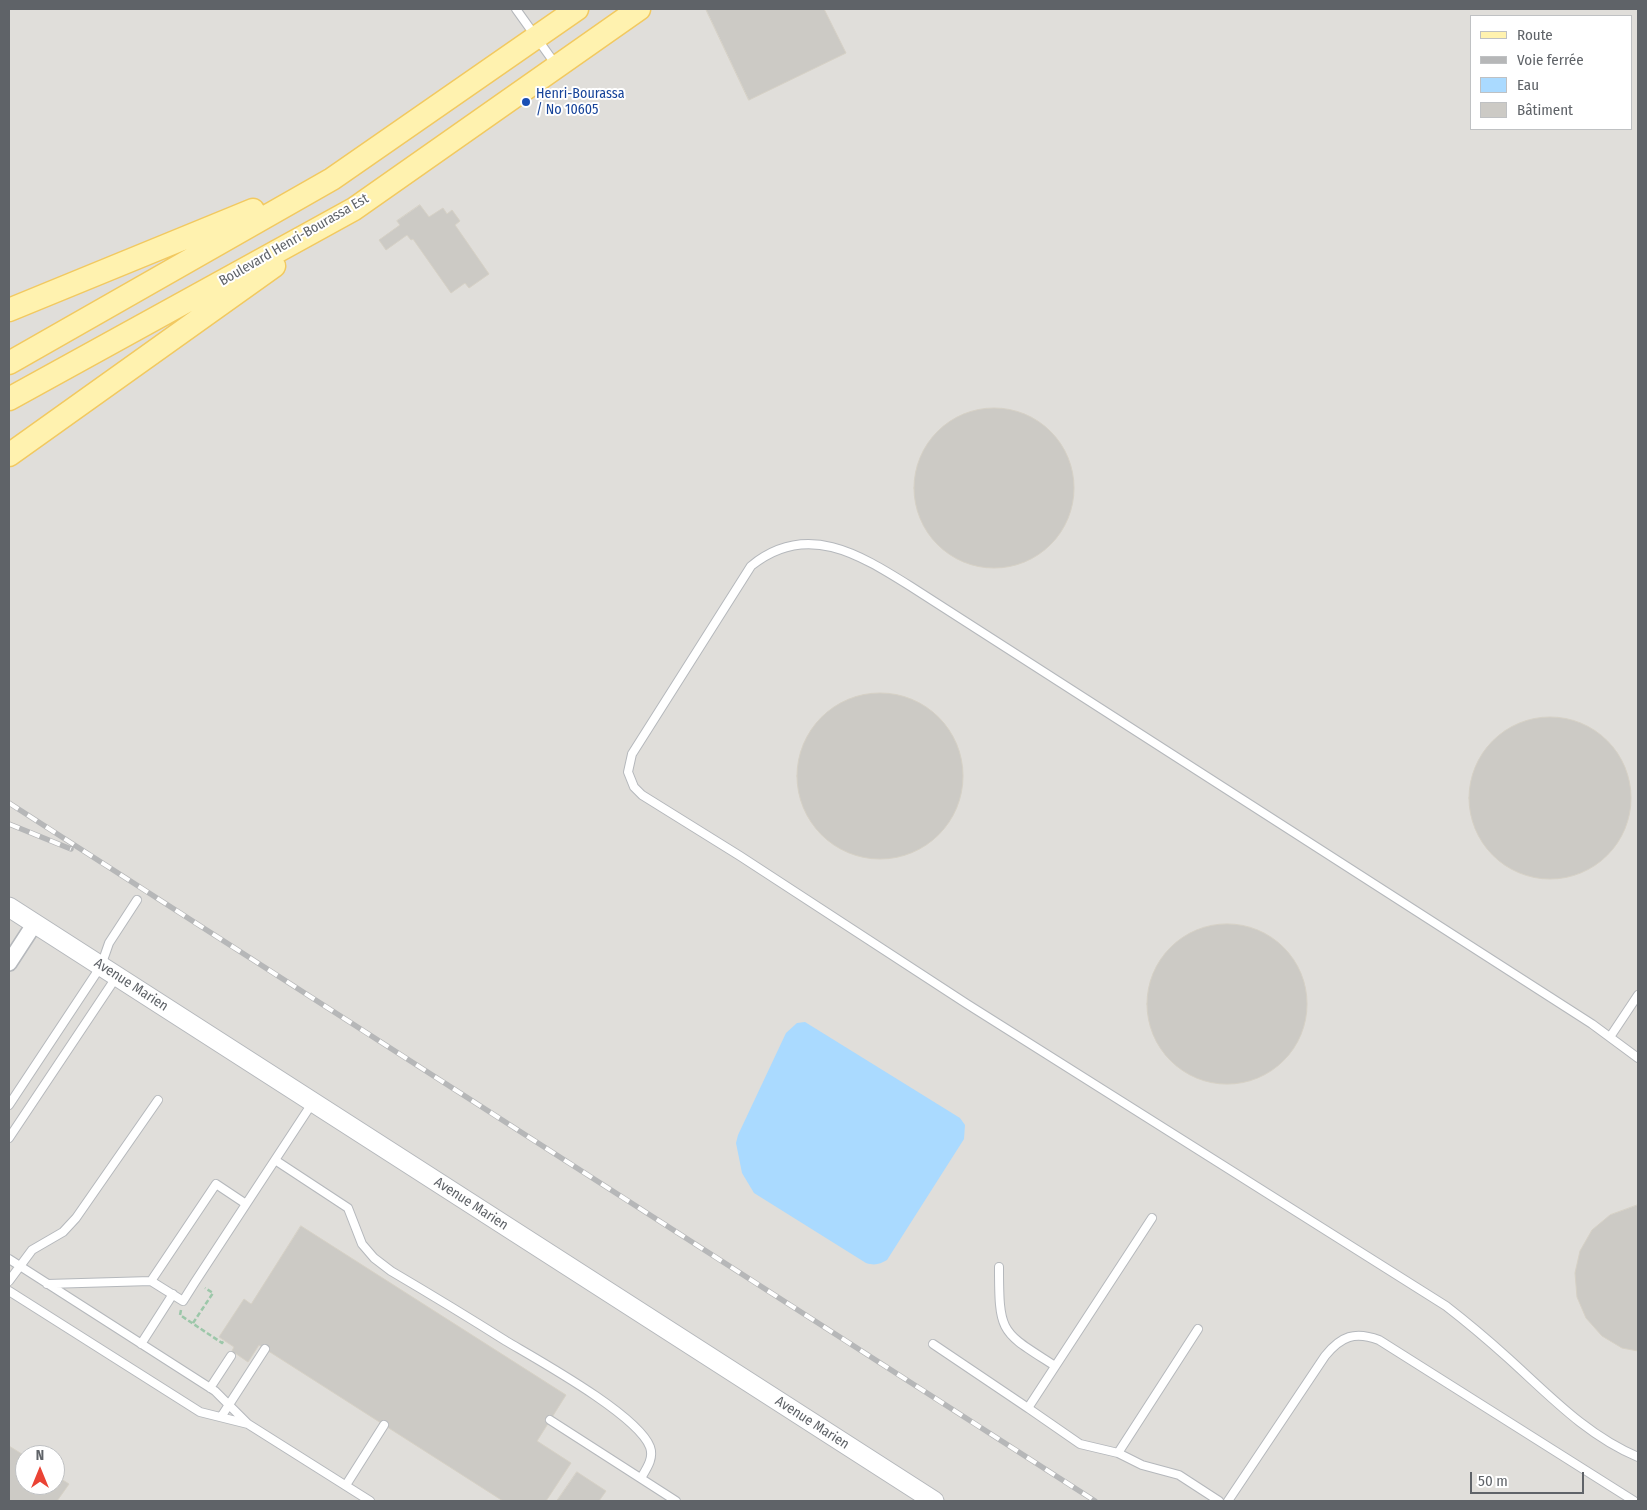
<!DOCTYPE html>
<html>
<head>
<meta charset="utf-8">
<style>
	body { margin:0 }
	#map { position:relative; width:1647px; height:1510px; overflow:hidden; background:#f1efe8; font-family:"Fira Sans Condensed",sans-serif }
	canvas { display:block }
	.frame { position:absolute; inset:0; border:10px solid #5f6368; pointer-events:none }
	.legend { position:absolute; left:1470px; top:15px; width:162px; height:115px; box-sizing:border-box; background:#fff; border:1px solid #bfc1c3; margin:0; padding:6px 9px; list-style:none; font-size:15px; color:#5f6368 }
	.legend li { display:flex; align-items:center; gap:10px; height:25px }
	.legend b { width:25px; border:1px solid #bfc1c3 }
	.north { position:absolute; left:15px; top:1445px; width:50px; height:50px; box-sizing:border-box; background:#fff; border:1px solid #bfc1c3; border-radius:50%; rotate:0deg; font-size:14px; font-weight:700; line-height:20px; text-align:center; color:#5f6368 }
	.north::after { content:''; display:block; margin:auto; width:18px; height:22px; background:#ea4335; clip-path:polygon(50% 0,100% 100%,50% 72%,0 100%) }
	.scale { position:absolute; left:1470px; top:1472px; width:114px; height:22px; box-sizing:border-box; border:2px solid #5f6368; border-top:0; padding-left:6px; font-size:15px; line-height:18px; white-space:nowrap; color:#5f6368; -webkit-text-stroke:4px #fff; paint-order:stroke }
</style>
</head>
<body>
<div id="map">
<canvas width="1647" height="1510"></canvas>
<div class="frame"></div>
<ul class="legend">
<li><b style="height:6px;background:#fff2af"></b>Route</li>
<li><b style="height:6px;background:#b6b7b8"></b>Voie ferrée</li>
<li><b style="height:14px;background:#aadaff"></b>Eau</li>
<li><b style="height:14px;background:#cccac5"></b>Bâtiment</li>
</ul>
<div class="north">N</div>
<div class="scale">50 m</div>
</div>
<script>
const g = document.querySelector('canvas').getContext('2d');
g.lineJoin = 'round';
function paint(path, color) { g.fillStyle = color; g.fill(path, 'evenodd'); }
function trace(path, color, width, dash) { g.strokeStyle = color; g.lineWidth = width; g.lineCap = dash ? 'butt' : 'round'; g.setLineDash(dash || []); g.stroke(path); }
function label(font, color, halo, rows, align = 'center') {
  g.font = font + ' "Fira Sans Condensed",sans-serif'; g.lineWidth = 4; g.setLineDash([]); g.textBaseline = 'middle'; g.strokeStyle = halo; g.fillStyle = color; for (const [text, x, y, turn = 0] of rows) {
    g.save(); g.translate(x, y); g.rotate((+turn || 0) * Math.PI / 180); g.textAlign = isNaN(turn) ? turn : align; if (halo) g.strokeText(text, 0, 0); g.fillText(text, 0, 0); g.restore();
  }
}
const industrial = new Path2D(`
	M9,9H1638V1501H9ZM1471,16H1631V129H1471ZM25,1455H55V1485H25Z`);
const water = new Path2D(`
	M805,1022L960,1118L965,1125L964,1139L887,1260C880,1264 875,1266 866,1263L754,1193L742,1173L736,1143L738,1135L786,1033L797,1023Z`);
const building = new Path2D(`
	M706,9H824L846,53L749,100Z
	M420,205L429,217L443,208L447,214L452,210L460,221L455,225L489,274L469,288L465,283L451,293L413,239L411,240L407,235L386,250L379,240L400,225L397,221Z
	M914 488a80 80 0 1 1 160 0a80 80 0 1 1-160 0Z
	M797 776a83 83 0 1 1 166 0a83 83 0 1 1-166 0Z
	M1469 798a81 81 0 1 1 162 0a81 81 0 1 1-162 0Z
	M1147 1004a80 80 0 1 1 160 0a80 80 0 1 1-160 0Z
	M1638,1205V1351L1622,1348L1602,1336L1586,1318L1577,1297L1575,1273L1580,1251L1592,1230L1610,1215Z
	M301,1226L566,1395L537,1441L571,1463L546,1501H503L259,1345L248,1362L232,1351L234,1347L219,1337L244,1299L251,1304Z
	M9,1446L25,1456V1485H55V1475L69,1484L57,1501H9Z
	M577,1472L606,1491L599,1501H557Z`);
const path = new Path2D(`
	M181,1310L180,1315L222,1343L224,1340
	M193,1323L213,1293L205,1288`);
const service = new Path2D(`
	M516,9L556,65
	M1610,1037L1638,995
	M1638,1058L1592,1024L910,586C859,554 806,521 751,566L632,754L628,772L634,787L642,795L740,856L967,1004L1446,1306C1468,1323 1488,1340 1508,1358C1549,1395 1586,1435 1638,1457
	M9,1105L101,966L109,943L137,900
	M9,1138L117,976
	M275,1160L348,1208L362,1244L374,1258L391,1271C430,1294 468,1317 506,1341C538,1360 638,1415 650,1447C654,1458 647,1468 641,1478
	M246,1204L216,1184L151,1281L183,1301L195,1282L313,1102
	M1152,1218L1028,1408L1080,1444L1118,1453L1198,1329
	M9,1259L215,1391L248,1424L370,1501
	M999,1267C999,1335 1001,1331 1055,1366
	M9,1281L32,1250L63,1232L76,1218L158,1100
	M47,1284L151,1281
	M9,1291L200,1412L248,1424
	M141,1344L173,1294
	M933,1344L1028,1408
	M210,1388L231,1356
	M221,1417L265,1349
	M550,1420L676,1501
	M1118,1453L1142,1465L1179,1475L1219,1501
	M346,1485L384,1425
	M1228,1501L1325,1356C1341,1336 1355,1331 1379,1340L1634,1501`);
const minor = new Path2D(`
	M9,963L35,923`);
const tertiary = new Path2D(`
	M9,907L934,1501`);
const primary = new Path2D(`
	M9,310L253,210
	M9,363L332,179L577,9
	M9,399L354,209L639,9
	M9,455L274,266`);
const rail = new Path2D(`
	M9,803L1095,1501
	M9,824L71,849`);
const markers = [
	[526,102,5,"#1a4fb4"]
];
const transitNames = [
	["Henri-Bourassa",536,94],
	["/ No 10605",536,110]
];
const streetNames = [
	["Boulevard Henri-Bourassa Est",294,240,-30],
	["Avenue Marien",131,985,33],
	["Avenue Marien",471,1204,33],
	["Avenue Marien",812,1423,33]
];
paint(industrial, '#e0deda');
paint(water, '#aadaff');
paint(building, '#cccac5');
trace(building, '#d6d1c6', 1);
trace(service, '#b5b8bc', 10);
trace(minor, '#b5b8bc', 18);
trace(tertiary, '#b5b8bc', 21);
trace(primary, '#f2c960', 25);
trace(path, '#9cc7a9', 2.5, [5, 2.5]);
trace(service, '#fff', 8);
trace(minor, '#fff', 15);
trace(tertiary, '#fff', 19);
trace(primary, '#fff2af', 22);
trace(rail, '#b6b7b8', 5.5);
trace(rail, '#fff', 4, [11]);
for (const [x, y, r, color] of markers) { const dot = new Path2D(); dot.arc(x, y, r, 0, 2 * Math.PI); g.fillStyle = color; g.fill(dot); trace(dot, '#fff', 2); }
label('14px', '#164399', '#fff', transitNames, 'left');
label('14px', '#5f6368', '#fff', streetNames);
</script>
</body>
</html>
